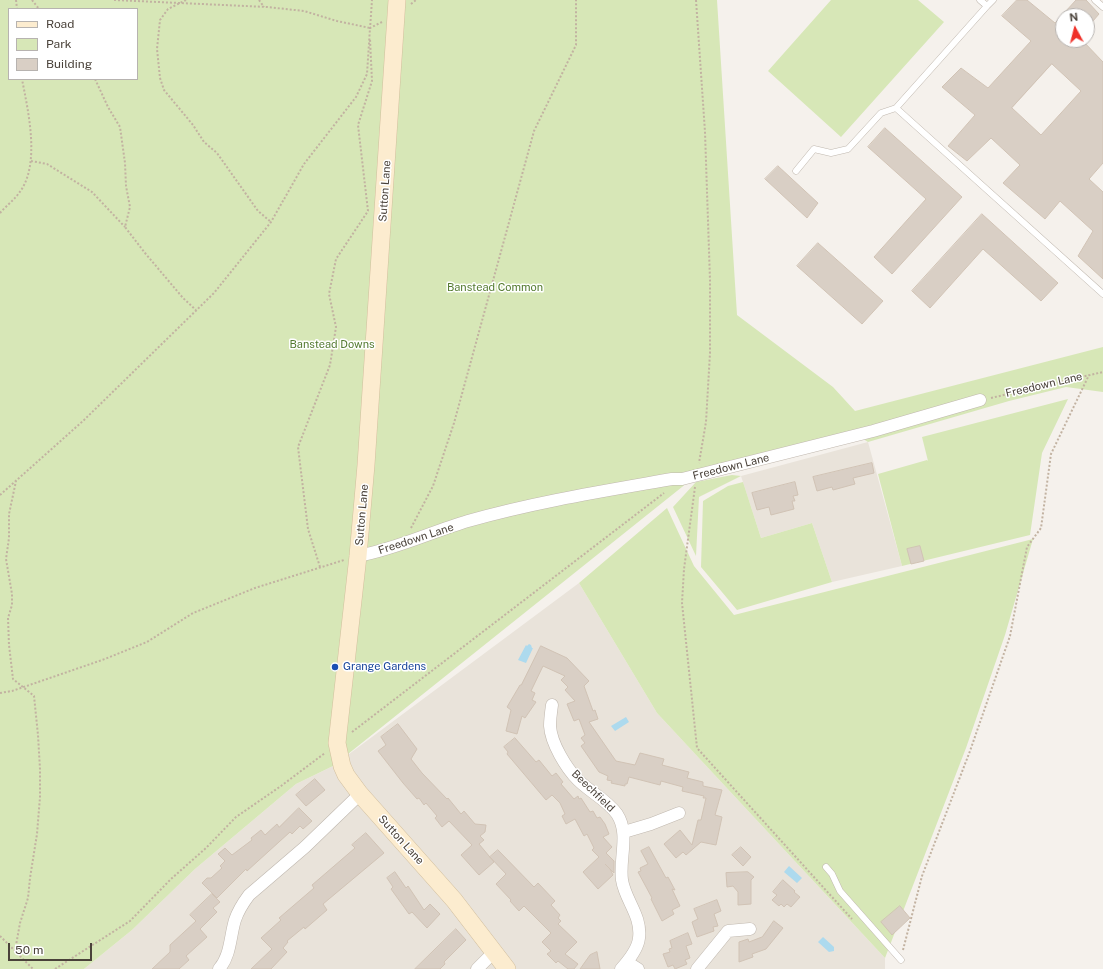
<!DOCTYPE html>
<html>
<head>
<meta charset="utf-8">
<style>
	body { margin:0 }
	#map { position:relative; width:1103px; height:969px; overflow:hidden; background:#f5f1ec; font-family:"Public Sans",sans-serif }
	canvas { display:block }
	.legend { position:absolute; left:8px; top:8px; width:130px; height:72px; box-sizing:border-box; background:#fff; border:1px solid #b7b3b0; margin:0; padding:5px 7px; list-style:none; font-size:12px; color:#4a423a }
	.legend li { display:flex; align-items:center; gap:8px; height:20px }
	.legend b { width:20px; border:1px solid #b7b3b0 }
	.north { position:absolute; left:1055px; top:8px; width:40px; height:40px; box-sizing:border-box; background:#fff; border:1px solid #b7b3b0; border-radius:50%; rotate:353deg; font-size:11px; font-weight:700; line-height:16px; text-align:center; color:#4a423a }
	.north::after { content:''; display:block; margin:auto; width:14px; height:18px; background:#ef3129; clip-path:polygon(50% 0,100% 100%,50% 72%,0 100%) }
	.scale { position:absolute; left:8px; top:943px; width:84px; height:18px; box-sizing:border-box; border:2px solid #4a423a; border-top:0; padding-left:5px; font-size:12px; line-height:14px; white-space:nowrap; color:#4a423a; -webkit-text-stroke:3px #fff; paint-order:stroke }
</style>
</head>
<body>
<div id="map">
<canvas width="1103" height="969"></canvas>
<ul class="legend">
<li><b style="height:5px;background:#fceccf"></b>Road</li>
<li><b style="height:11px;background:#d7e7b7"></b>Park</li>
<li><b style="height:11px;background:#d9cfc5"></b>Building</li>
</ul>
<div class="north">N</div>
<div class="scale">50 m</div>
</div>
<script>
const g = document.querySelector('canvas').getContext('2d');
g.lineJoin = 'round';
function paint(path, color) { g.fillStyle = color; g.fill(path, 'evenodd'); }
function trace(path, color, width, dash) { g.strokeStyle = color; g.lineWidth = width; g.lineCap = dash ? 'butt' : 'round'; g.setLineDash(dash || []); g.stroke(path); }
function label(font, color, halo, rows, align = 'center') {
  g.font = font + ' "Public Sans",sans-serif'; g.lineWidth = 3; g.setLineDash([]); g.textBaseline = 'middle'; g.strokeStyle = halo; g.fillStyle = color; for (const [text, x, y, turn = 0] of rows) {
    g.save(); g.translate(x, y); g.rotate((+turn || 0) * Math.PI / 180); g.textAlign = isNaN(turn) ? turn : align; if (halo) g.strokeText(text, 0, 0); g.fillText(text, 0, 0); g.restore();
  }
}
const residential = new Path2D(`
	M868,442L902,566L832,582L812,523L761,538L741,476Z
	M579,583L657,713L885,958V969H84L132,930L195,869L296,784L333,766Z`);
const green = new Path2D(`
	M0,0H717L737,315L833,387L855,411L1103,347V392L1066,387L1009,401L868,442L857,435L697,475L333,766L296,784L195,869L132,930L84,969H0ZM9,9H137V79H9Z
	M831,0H918L944,22L841,137L768,71Z
	M1068,399L1042,453L1030,535L902,566L878,474L927,460L928,461L922,437Z
	M732,475L741,476L699,497L696,556L673,507L696,482Z
	M743,482L761,538L812,523L832,582L737,610L701,567L703,501L728,486Z
	M667,508L694,566L734,615L1033,539L1005,635L966,748L885,958L657,713L579,583Z`);
const water = new Path2D(`
	M529,644L531,645L532,648H533L526,663L518,660L526,645L527,646Z
	M626,717L629,722L615,731L611,726Z
	M789,866L802,878L797,883L784,872Z
	M823,937L834,947V951L829,952L818,942Z`);
const building = new Path2D(`
	M1017,0H1027L1055,23L1076,0H1086L1099,14L1087,28V16H1063V40H1082L1103,62V163L1089,179L1103,192V279L1078,256L1093,231L1060,201L1045,219L1003,183L1020,165L991,138L967,161L948,146L975,115L942,87L961,68L988,88L1031,41L1002,16ZM1052,64L1081,91L1041,135L1012,108Z
	M885,128L962,197L892,274L874,257L926,199L868,147Z
	M778,166L818,203L807,218L765,179Z
	M982,214L1058,283L1041,301L983,249L930,308L912,291Z
	M818,243L883,301L862,324L797,266Z
	M872,463L874,473L853,478L855,484L833,490L832,487L817,491L813,477Z
	M795,482L798,495L793,496L795,501H792L794,509L771,515L769,507L757,510L752,493Z
	M920,546L924,561L911,564L907,549Z
	M541,646L567,658L589,681L584,686L593,711L595,710L598,719L589,722L616,761L635,765L640,753L664,759L662,765L689,772L687,778L703,782V786L722,790L715,815L722,817L716,845L701,842L686,855L683,852L676,858L664,844L680,830L692,845L698,820H701L706,798H703L704,796L682,791L683,787L661,781L660,785L629,777L627,784H625V786L611,783L612,781L607,780L608,776L599,772L581,746L585,743L581,738L585,735L579,719L574,721L567,704L575,701L565,690L568,687L561,680L565,676L543,666L531,691L535,693L532,700L536,702L525,718L522,716L517,734L506,731L511,710L507,707L520,685H521Z
	M398,724L417,749L411,759L422,773L447,799L448,798L461,814L464,811L475,824L486,825L485,832L480,836L484,840L479,844L494,862L479,875L461,855L472,845L449,821L442,827L435,818L437,816L426,803L424,805L419,798L417,799L403,783L378,751L386,745L381,737Z
	M515,738L536,762L539,760L552,776L556,773L563,782L561,784L574,799L578,796L579,799L581,798L590,812L593,811L597,818L600,817L605,824L609,834L603,837L612,847L606,853L614,861V873L605,864L610,869L613,875L598,889L583,872L599,857L592,850L594,848L587,834L584,836L575,819L566,824L562,816L565,814L560,803L552,795L546,800L507,754L508,752L504,747Z
	M315,779L325,790L306,806L296,795Z
	M299,808L312,821L303,829L300,826L292,834L290,832L247,871L246,869L217,898L202,883L207,878H211L222,868L220,866L225,861L218,854L225,848L232,855L252,840L251,838L261,830L265,835L277,824L279,827Z
	M366,833L384,853L323,904L327,910L305,929L304,927L287,941L288,942L283,948L287,952L271,969H251L272,949L261,938L281,920L279,918L314,888L312,885L355,848L352,845Z
	M649,847L666,878L668,877L675,890L672,889L680,906L672,910L674,914L662,921L651,899L652,898L638,872L641,871L640,868L648,864L641,851Z
	M741,847L751,857L743,866L732,855Z
	M498,850L534,887L538,883L555,901L551,905L560,915L558,918L561,921L558,924L577,942L565,954L578,964L574,969H568L558,961L556,963L547,954L551,951L542,942L551,933L524,906L519,911L510,901L511,900L496,884L506,874L490,857Z
	M395,872L406,888L408,886L424,910L430,904L440,914L427,928L412,912L409,914L391,889L393,887L387,878Z
	M748,872L754,877L751,880V904L738,905V892L733,886L727,887L726,873Z
	M783,880L795,891L794,892L800,897L791,907L787,904L784,907L781,904L779,906L772,900L777,895L773,892Z
	M212,894L220,902L213,908L217,912L200,929L207,937L186,956L189,960L179,969H152L170,952V945L196,921L190,915Z
	M717,900L721,911L714,914L718,926L713,927L714,931L697,937L692,922L698,919L694,909Z
	M900,906L910,918L892,935L881,922Z
	M774,921L783,928L766,949L752,954L753,957L739,962V942L748,939L749,942L762,937Z
	M456,929L466,940L444,962L445,964L440,969H415Z
	M688,933L692,944L686,946L690,958L685,960L687,964L675,969L673,965L668,967L663,954L670,952L669,949L672,948L670,941Z
	M597,952L600,969H580L590,955Z`);
const path = new Path2D(`
	M16,0L17,9
	M32,0L39,9
	M114,0L267,7L304,11L337,21L370,28
	M186,0L168,9L160,20L157,49L160,78L164,90L193,125L204,142L217,153L258,211L271,222
	M259,0L264,7
	M696,0L705,132L710,280V353L706,422L699,463
	M411,4L416,0
	M370,29L372,0
	M95,79L108,107L120,127L125,163L126,186L130,207L125,227L145,253L183,298L196,310
	M31,161L47,164L92,192L125,227
	M0,213C6,206 14,200 19,193C41,165 28,111 22,79
	M991,398L1103,372
	M695,487L684,569L682,603L697,748L852,919
	M0,495L83,421L214,293L271,222L304,164L356,97L367,74L370,28L382,22
	M411,528L433,486L454,423L534,131L576,45V0
	M320,567L308,529L298,447L330,365L336,327L329,294L336,259L368,211L358,125L372,81L370,39
	M0,693L12,691L105,659L147,642L193,613L255,588L344,560
	M352,732L664,493
	M0,936L33,969
	M903,950L922,876L970,751L1010,636L1027,547L1041,528L1051,454L1089,375
	M15,951L20,923L28,898L30,878L37,834L40,797V769L38,735L34,696L13,679L9,645L8,618L12,605V594L6,559L9,538V514L16,481
	M55,969L130,921L171,879L206,848L236,817L281,786L325,753`);
const service = new Path2D(`
	M1095,0L1103,7
	M987,6L993,0
	M896,108L1103,294
	M796,171L814,149L831,153L848,149L881,113L896,108L987,6L980,0
	M826,867L832,874L840,891L901,960`);
const minor = new Path2D(`
	M358,556C396,549 431,532 468,521C535,502 604,491 672,479H682L873,431L980,400
	M552,705C551,712 550,719 550,726C551,743 566,768 578,780C590,792 607,800 617,814C630,834 619,858 622,880C625,900 642,916 639,938C638,949 629,960 621,969
	M624,832L651,824L679,813
	M627,962L638,969
	M219,969C231,955 230,936 235,920C238,911 243,903 249,895L305,847L360,794
	M477,969L494,952
	M697,969L728,931L750,929`);
const secondary = new Path2D(`
	M397,0L366,465L358,556L337,743L342,766L346,775L360,794L454,900L507,969`);
const markers = [
	[335,667,4,"#1a4fb4"]
];
const streetNames = [
	["Sutton Lane",385,191,-86],
	["Freedown Lane",1044,385,-13],
	["Freedown Lane",731,467,-14],
	["Sutton Lane",362,515,-85],
	["Freedown Lane",416,539,-18],
	["Beechfield",593,791,44],
	["Sutton Lane",401,840,48]
];
const parkNames = [
	["Banstead Common",495,288],
	["Banstead Downs",332,345]
];
const transitNames = [
	["Grange Gardens",343,667]
];
paint(residential, '#e9e3da');
paint(green, '#d7e7b7');
paint(water, '#addaee');
paint(building, '#d9cfc5');
trace(building, '#d1c3b5', 1);
trace(service, '#c0b8af', 7);
trace(minor, '#c0b8af', 13);
trace(secondary, '#d2bf9e', 18);
trace(path, '#c2b2a1', 2, [2, 2]);
trace(service, '#fff', 6);
trace(minor, '#fff', 12);
trace(secondary, '#fceccf', 17);
for (const [x, y, r, color] of markers) { const dot = new Path2D(); dot.arc(x, y, r, 0, 2 * Math.PI); g.fillStyle = color; g.fill(dot); trace(dot, '#fff', 1.5); }
label('11px', '#4a423a', '#fff', streetNames);
label('11px', '#537a2f', '#fff', parkNames);
label('11px', '#164399', '#fff', transitNames, 'left');
</script>
</body>
</html>
